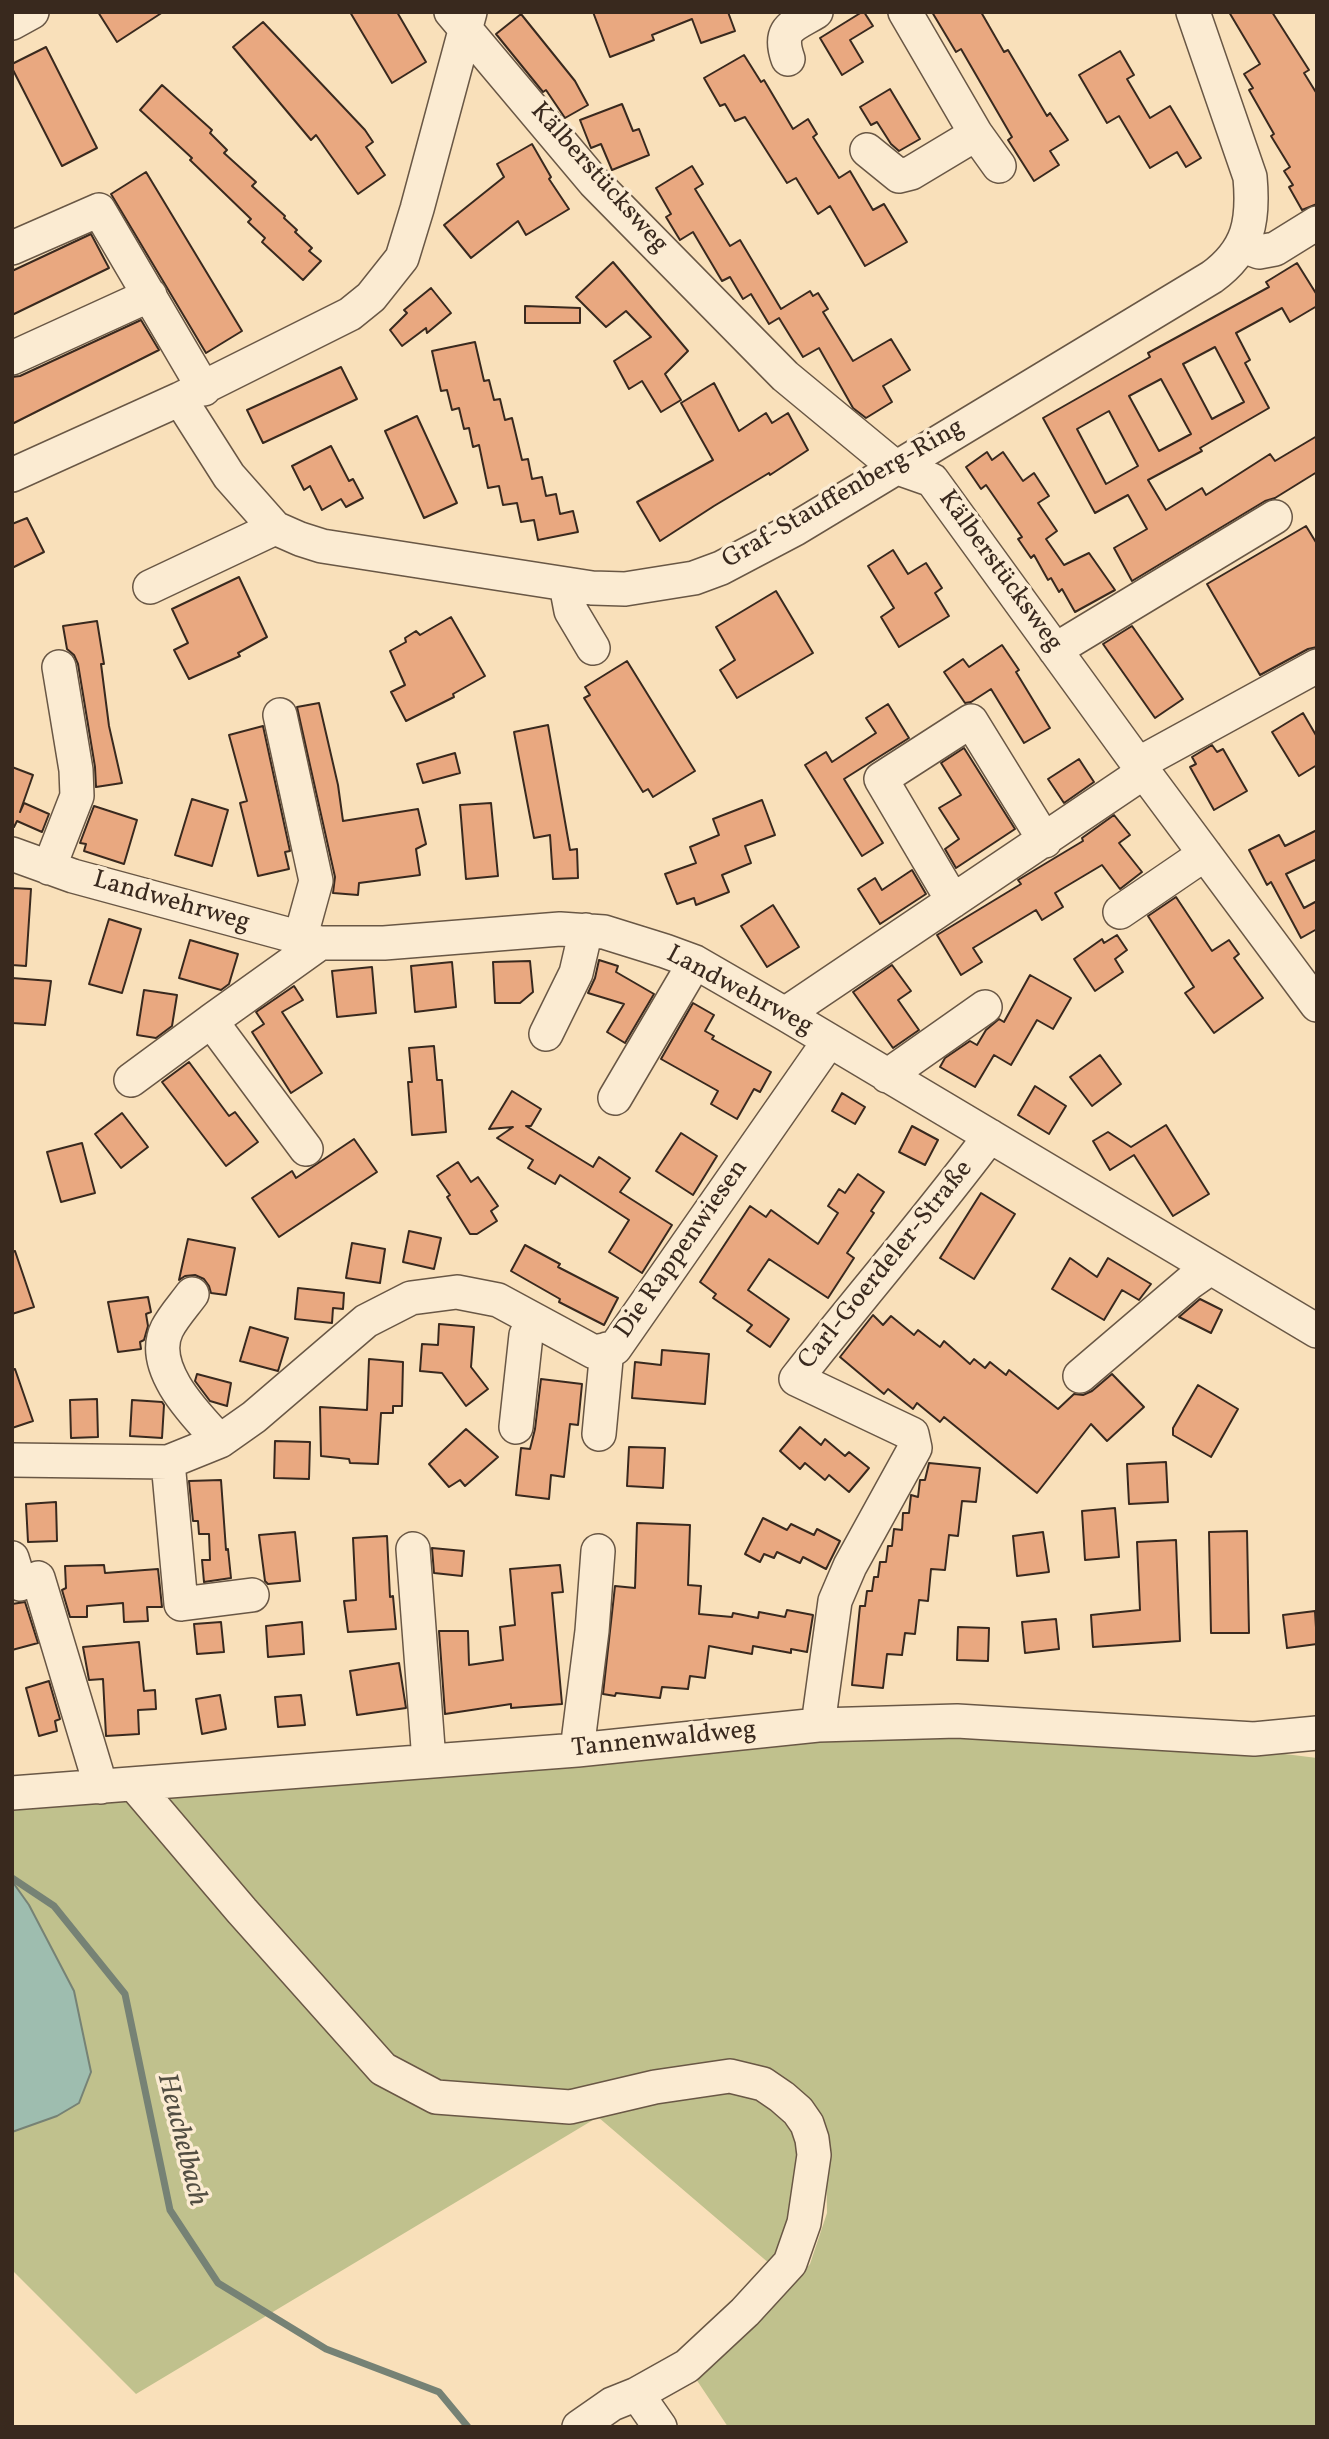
<!DOCTYPE html>
<html>
<head>
<meta charset="utf-8">
<style>
	body { margin:0 }
	#map { position:relative; width:1329px; height:2439px; overflow:hidden; background:#f9e0ba; font-family:Vollkorn,serif }
	canvas { display:block }
	.frame { position:absolute; inset:0; border:14px solid #39291e; pointer-events:none }
</style>
</head>
<body>
<div id="map">
<canvas width="1329" height="2439"></canvas>
<div class="frame"></div>
</div>
<script>
const g = document.querySelector('canvas').getContext('2d');
g.lineJoin = 'round';
function paint(path, color) { g.fillStyle = color; g.fill(path, 'evenodd'); }
function trace(path, color, width, dash) { g.strokeStyle = color; g.lineWidth = width; g.lineCap = dash ? 'butt' : 'round'; g.setLineDash(dash || []); g.stroke(path); }
function label(font, color, halo, rows, align = 'center') {
  g.font = font + ' Vollkorn,serif'; g.lineWidth = 7; g.setLineDash([]); g.textBaseline = 'middle'; g.strokeStyle = halo; g.fillStyle = color; for (const [text, x, y, turn = 0] of rows) {
    g.save(); g.translate(x, y); g.rotate((+turn || 0) * Math.PI / 180); g.textAlign = isNaN(turn) ? turn : align; if (halo) g.strokeText(text, 0, 0); g.fillText(text, 0, 0); g.restore();
  }
}
const green = new Path2D(`
	M838,1732L1261,1751L1317,1758V2427H728L696,2379L788,2280L794,2282L810,2264L827,2213L826,2152L814,2116L801,2097L757,2072L718,2063L632,2075L598,2085L597,2106L738,2090C751,2093 769,2094 779,2103C813,2131 808,2205 794,2242C790,2252 782,2261 777,2270L598,2117L136,2394L12,2270V2132L57,2116L79,2103L91,2072L73,1991L29,1905L12,1881V1797C74,1793 136,1794 198,1789C411,1773 625,1753 838,1732Z`);
const water = new Path2D(`
	M12,1881L29,1905L74,1991L91,2072L79,2103L57,2116L12,2132Z`);
const stream = new Path2D(`
	M12,1878L54,1906L125,1994L170,2210L218,2283L326,2349L439,2392L468,2427`);
const building = new Path2D(`
	M98,12H163L117,42Z
	M350,12H397L426,62L392,83Z
	M593,12H728L735,31L701,43L692,19L652,35L654,40L610,57Z
	M862,12H864L873,26L850,40L863,62L842,75L820,38Z
	M932,12H981L1004,52L1008,50L1047,116L1050,113L1068,140L1050,151L1059,165L1034,181L1008,140L1012,137L961,49L956,52Z
	M1229,12H1272L1309,70L1304,73L1317,94V204L1302,210L1289,187L1293,185L1284,171L1290,167L1271,136L1274,134L1249,90L1253,88L1244,74L1260,64Z
	M521,14L575,81L588,105L565,118L546,90L543,92L496,34Z
	M263,22L365,130L373,142L366,147L385,175L358,194L316,135L311,140L233,47Z
	M46,47L97,148L62,166L12,68V64Z
	M1120,51L1134,75L1127,79L1150,118L1170,106L1201,158L1186,167L1177,152L1150,168L1119,116L1107,123L1079,75Z
	M744,55L761,82L764,80L793,129L808,119L817,134L813,137L839,178L850,171L873,210L884,204L907,242L865,266L830,206L818,214L796,178L787,183L745,117L735,121L725,104L720,106L704,78Z
	M162,85L212,130L210,133L227,150L224,153L256,182L252,186L285,216L284,218L297,230L295,232L312,248L309,251L321,261L303,280L262,242L265,238L248,222L251,219L190,160L192,158L140,110Z
	M890,89L920,139L899,151L891,144L877,122L871,125L860,107Z
	M622,104L633,131L639,129L649,155L612,170L601,144L591,148L580,120Z
	M532,144L551,177L549,179L569,209L526,235L518,221L471,258L444,225L504,177L497,164Z
	M692,166L703,184L695,189L730,246L740,240L781,309L810,291L813,296L818,293L828,309L823,312L853,361L891,339L910,370L883,386L892,402L866,418L853,408L819,348L803,357L779,318L769,324L751,294L743,299L730,277L722,281L693,232L680,240L666,217L671,214L656,188Z
	M146,172L242,331L206,353L111,194Z
	M91,234L109,268L12,315V271Z
	M613,262L688,351L665,374L681,400L661,412L642,381L629,389L614,361L651,337L626,311L606,327L576,297Z
	M1297,263L1317,295V306L1290,322L1282,308L1236,333L1250,360L1245,363L1269,408L1200,448L1202,451L1148,480L1166,510L1202,488L1206,495L1270,454L1275,461L1317,436V472L1275,498L1265,501L1132,581L1114,548L1147,529L1128,495L1095,513L1043,418L1150,357L1148,353L1269,287L1266,282ZM1215,347L1244,402L1212,419L1183,364ZM1161,379L1191,434L1159,451L1129,396ZM1109,411L1138,466L1106,484L1077,429Z
	M431,288L451,313L427,333L426,328L402,346L390,330L407,313L404,310Z
	M525,306L580,308V323H525Z
	M141,320L159,350L12,424V377L20,376Z
	M475,342L484,381L489,380L494,400L500,399L505,420L512,418L522,460L528,459L532,479L542,477L546,496L556,494L560,514L573,511L578,532L538,540L534,520L521,522L517,503L503,505L499,486L488,488L479,445L473,447L469,428L464,429L459,408L452,410L447,390L441,391L432,351Z
	M341,367L357,399L263,443L247,410Z
	M714,383L739,431L766,413L772,423L788,413L808,450L770,475L769,473L714,506L660,541L637,502L713,460L681,403Z
	M417,416L457,503L424,518L385,431Z
	M331,446L349,481L353,479L363,498L346,507L341,499L322,510L310,486L304,490L292,466Z
	M987,452L992,460L1003,452L1023,481L1034,473L1049,496L1038,503L1057,531L1046,539L1064,565L1089,553L1115,590L1075,612L1062,589L1059,592L1051,578L1048,580L1034,555L1031,558L1018,539L1022,537L986,485L981,489L966,467Z
	M27,518L44,552L12,568V524Z
	M1306,526L1317,544V647L1308,649L1260,675L1207,584Z
	M893,550L908,574L926,563L942,588L935,593L949,616L899,647L881,617L894,608L868,566Z
	M239,577L267,637L238,653L240,656L189,679L174,650L188,643L172,609Z
	M776,591L813,653L737,698L720,670L735,660L716,627Z
	M451,617L485,676L453,694L454,697L406,721L391,692L405,685L390,651L406,642L405,638L416,631L420,635Z
	M97,621L104,664H101L109,726L122,783L96,787L95,767L78,664L74,655L67,649L63,626Z
	M1132,626L1183,699L1155,718L1103,644Z
	M1002,645L1019,670L1016,672L1050,728L1024,743L991,689L971,702L965,703L944,672L963,659L969,667Z
	M627,661L695,771L653,797L648,789L643,792L584,698L590,695L585,687Z
	M319,703L338,785L343,821L418,809L426,844L416,849L420,875L359,883L358,895L333,893L335,877L297,707Z
	M888,704L909,738L844,779L883,843L862,856L805,765L826,752L832,762L876,733L866,718Z
	M1303,713L1317,737V765L1299,776L1272,732Z
	M548,725L570,850L577,849L578,878L553,879L550,835L534,838L514,732Z
	M263,726L290,851L285,852L289,869L258,876L240,803L247,801L229,735Z
	M1212,745L1217,752L1223,749L1247,791L1214,810L1190,767L1196,764L1192,757Z
	M964,748L1015,829L956,868L945,849L959,839L939,808L961,795L941,763Z
	M455,753L460,773L423,783L417,764Z
	M1079,759L1094,782L1064,803L1048,779Z
	M12,767L33,775L20,812L24,803L49,814L42,832L17,821L14,827H12Z
	M192,799L228,810L212,866L175,855Z
	M762,800L775,835L745,846L751,863L722,875L729,892L696,905L694,898L677,904L665,874L696,863L690,847L719,835L713,819Z
	M491,803L498,876L466,879L460,805Z
	M94,806L137,820L124,864L84,851L86,844L80,843Z
	M1114,815L1130,835L1119,843L1142,872L1120,889L1102,865L1055,893L1063,907L1042,920L1036,910L973,948L982,962L961,975L937,935L1021,884L1018,880L1083,841L1082,838Z
	M1317,830V859L1286,874L1304,908L1317,901V929L1301,938L1271,882L1267,885L1249,850L1279,835L1285,846Z
	M912,870L926,894L880,924L858,889L875,878L882,890Z
	M12,888L31,889L26,966L12,965Z
	M1176,897L1212,951L1229,940L1239,954L1234,958L1263,998L1214,1033L1185,993L1194,987L1148,916Z
	M773,905L799,947L767,967L741,926Z
	M109,919L141,929L122,993L89,984Z
	M1117,935L1127,950L1115,959L1123,972L1095,991L1074,959L1102,939L1104,943Z
	M190,940L238,954L229,984L221,990L179,978Z
	M599,960L618,966L616,972L654,994L625,1043L607,1032L624,1004L588,993L595,978Z
	M530,961L533,992L520,1003H495L493,962Z
	M452,962L456,1007L415,1012L411,966Z
	M892,965L911,991L898,1000L919,1030L893,1048L853,992Z
	M372,967L376,1013L337,1017L332,971Z
	M1030,975L1071,998L1053,1029L1037,1020L1011,1065L994,1055L975,1087L940,1067L945,1058L970,1041L977,1045L986,1030L999,1019L1004,1022Z
	M12,978L51,981L45,1025L12,1023Z
	M294,986L303,1000L282,1012L322,1073L291,1093L252,1032L264,1024L256,1012Z
	M144,990L177,995L172,1026L156,1038L137,1035Z
	M693,1003L714,1015L705,1031L714,1036L712,1039L771,1072L760,1092L754,1089L737,1119L711,1104L718,1091L661,1059Z
	M434,1046L437,1080H442L446,1132L412,1135L408,1082H412L409,1048Z
	M1100,1055L1121,1084L1092,1106L1070,1077Z
	M189,1062L229,1116L235,1112L258,1142L226,1166L162,1082Z
	M1035,1086L1066,1106L1049,1134L1018,1115Z
	M512,1091L541,1109L531,1126H526L593,1167L599,1157L630,1178L620,1192L672,1225L642,1273L609,1252L629,1220L560,1175L555,1184L528,1168L533,1160L497,1138L513,1127L489,1129Z
	M842,1093L865,1107L855,1124L832,1111Z
	M122,1113L148,1147L121,1168L95,1134Z
	M1166,1125L1209,1194L1173,1216L1134,1155L1110,1170L1093,1141L1108,1132L1131,1147Z
	M912,1126L938,1140L925,1165L899,1152Z
	M681,1133L717,1156L693,1195L656,1171Z
	M354,1139L377,1172L279,1237L252,1198L292,1171L296,1178Z
	M82,1143L95,1193L61,1202L47,1152Z
	M458,1162L471,1182L478,1177L498,1206L491,1211L497,1221L477,1234H470L447,1197L450,1195L437,1176Z
	M858,1174L884,1192L871,1211L874,1213L847,1253L854,1258L828,1298L769,1259L748,1290L789,1319L770,1347L747,1331L752,1325L713,1298L716,1294L700,1282L750,1206L766,1217L771,1210L818,1244L838,1213L828,1206L839,1189L845,1193Z
	M981,1193L1015,1214L974,1279L940,1258Z
	M409,1231L441,1238L434,1269L403,1262Z
	M188,1239L235,1248L226,1295L211,1293L209,1286L204,1279L195,1275L185,1276L179,1280Z
	M352,1243L385,1249L380,1283L346,1278Z
	M525,1245L560,1264L558,1267L618,1298L604,1325L559,1302L560,1299L511,1271Z
	M15,1251L34,1307L12,1314V1252Z
	M1070,1258L1097,1277L1108,1258L1151,1284L1139,1300L1122,1290L1104,1320L1052,1289Z
	M298,1288L344,1293L343,1309L333,1308L332,1323L295,1319Z
	M148,1297L151,1312L146,1314L148,1326L144,1340L140,1342L141,1349L118,1352L108,1302Z
	M1200,1299L1222,1310L1211,1333L1179,1317Z
	M873,1315L883,1325L891,1316L914,1335L918,1330L940,1347L944,1341L970,1364L974,1359L985,1368L990,1362L1006,1375L1009,1370L1058,1409L1074,1394L1083,1395L1092,1391L1112,1374L1144,1407L1107,1441L1091,1424L1037,1493L944,1417L940,1422L917,1403L913,1409L888,1389L884,1394L840,1357Z
	M439,1324L474,1327L471,1367L488,1389L466,1406L442,1373L420,1371L422,1344L438,1345Z
	M250,1327L288,1338L278,1371L240,1361Z
	M662,1350L709,1354L705,1404L632,1398L635,1362L661,1365Z
	M369,1359L403,1362L402,1406H393V1413H381L378,1464L350,1463L349,1459L321,1456L320,1407L367,1410Z
	M15,1369L33,1421L12,1428V1370Z
	M197,1374L231,1383L227,1406L210,1401L195,1381Z
	M541,1379L582,1384L578,1425L570,1424L564,1477L551,1475L549,1499L516,1495L521,1448L530,1449L535,1429Z
	M1198,1385L1238,1409L1211,1457L1173,1435V1428Z
	M97,1399L98,1437L71,1438L70,1400Z
	M132,1400L162,1402L164,1405L162,1438L130,1436Z
	M800,1427L821,1445L825,1439L845,1456L849,1452L869,1468L849,1492L829,1475L825,1480L805,1463L800,1469L780,1451Z
	M466,1429L498,1457L465,1486L460,1480L449,1487L429,1464Z
	M275,1441L310,1442L309,1479L274,1478Z
	M629,1447L665,1448L663,1488L627,1486Z
	M1166,1462L1168,1502L1129,1504L1127,1464Z
	M929,1463L980,1468L976,1502L962,1501L958,1536L949,1535L945,1570L931,1569L928,1601L919,1600L915,1634L905,1633L902,1655L887,1654L883,1688L852,1685L860,1606H865L867,1591H872L874,1577H878L880,1562H886L888,1546H892L894,1529L902,1530L903,1513H909L911,1495L918,1497L920,1480H925Z
	M221,1480L226,1550L228,1549L231,1578L204,1582L202,1560H210L209,1534H199L198,1521H193L189,1481Z
	M56,1502L57,1541L28,1542L26,1504Z
	M1115,1508L1119,1557L1085,1560L1082,1511Z
	M763,1518L787,1530L791,1524L814,1535L817,1529L840,1541L826,1569L803,1557L800,1563L777,1552L774,1558L764,1554L760,1562L745,1554Z
	M637,1523L690,1525L688,1585L701,1586L699,1614L732,1617L733,1613L758,1618L759,1612L785,1617L787,1610L813,1615L807,1652L791,1649V1653L753,1646L752,1654L709,1646L705,1678L690,1676L688,1689L662,1687L660,1698L616,1693L615,1696L603,1694L615,1586L635,1588Z
	M1247,1531L1249,1633H1211L1209,1532Z
	M295,1532L300,1581L268,1584L265,1581L259,1535Z
	M1043,1532L1049,1572L1017,1576L1013,1536Z
	M387,1536L390,1597L393,1596L396,1629L348,1632L344,1601L356,1600L353,1538Z
	M1176,1540L1180,1641L1093,1647L1091,1615L1140,1610L1137,1542Z
	M432,1548L464,1551L462,1576L434,1573Z
	M104,1565L105,1573L158,1569L162,1607H147L148,1621L124,1622L123,1603L87,1606V1617H70L62,1590L66,1588L65,1566Z
	M560,1565L563,1592L552,1593L562,1704L511,1708V1704L445,1714L439,1631H468L469,1665L503,1660L500,1627L515,1625L510,1569Z
	M25,1602L38,1643L12,1650V1604Z
	M1315,1611L1317,1644L1287,1648L1283,1615Z
	M1056,1619L1059,1649L1025,1653L1022,1622Z
	M221,1622L224,1652L197,1654L194,1624Z
	M302,1622L304,1654L268,1657L266,1626Z
	M958,1627L989,1628L988,1661L957,1660Z
	M139,1642L144,1691L155,1690L156,1709L138,1710L139,1734L106,1736L103,1679L89,1680L83,1647Z
	M399,1663L406,1708L357,1715L350,1671Z
	M49,1681L60,1719L55,1721L57,1731L39,1736L26,1688Z
	M220,1695L226,1729L202,1734L196,1699Z
	M301,1695L305,1725L278,1727L275,1697Z`);
const minor = new Path2D(`
	M451,12L594,182L785,376L895,467L932,480L1138,764L1317,1005
	M905,12L976,134L999,166
	M12,23L32,12
	M788,59C777,28 793,26 816,12
	M867,150L899,176L911,173L976,134
	M1243,246L1259,252L1275,249L1317,223
	M12,248L99,210L204,389
	M12,358L150,295
	M180,399L350,314L371,297L402,258L417,209L470,12
	M12,475L180,399L229,476L275,528L300,539L322,546L592,588L625,589L694,578L721,568L795,529L1212,277C1249,250 1254,221 1250,177L1193,12
	M566,585L571,611L593,648
	M150,587L275,528
	M1055,650L1275,517
	M280,715L316,881L300,939
	M1138,764L1317,666
	M12,854L73,876L320,943H384L560,929L604,932L665,951L695,962L785,1014L1317,1331
	M49,868L77,796L76,770L59,667
	M953,901L881,779L971,721L1045,841
	M1120,912L1205,854
	M785,1014L1144,772
	M546,1034L576,973L586,930
	M887,1076L985,1007
	M131,1080L211,1021
	M615,1098L695,962
	M306,1149L211,1021L320,943
	M192,1294C184,1305 173,1317 167,1329C148,1368 196,1415 220,1441
	M1080,1376L1189,1283L1209,1269
	M516,1427L526,1335L533,1320
	M599,1434L607,1349
	M12,1460L168,1462L220,1441L254,1417L366,1321L411,1298L457,1292L498,1300L594,1352L615,1348L829,1041
	M168,1462L181,1604L252,1595
	M413,1549L429,1761
	M12,1558L20,1584
	M38,1578L101,1787
	M818,1725L835,1601L850,1566L915,1448L912,1434L796,1379C860,1297 928,1219 990,1136
	M577,1750L592,1631L598,1551
	M134,1784L242,1911L383,2069L436,2097L570,2107L655,2087L730,2076L763,2084L782,2097L798,2111L807,2124L812,2139L814,2155L804,2223L790,2263L745,2312L687,2366L637,2394
	M12,1793L577,1750L818,1725L957,1721L1254,1739L1317,1733
	M579,2427L612,2404L637,2394L660,2427`);
const streetNames = [
	["Kälberstücksweg",598,179,48],
	["Graf-Stauffenberg-Ring",844,495,-30],
	["Kälberstücksweg",999,572,54],
	["Landwehrweg",171,903,16],
	["Landwehrweg",739,992,28],
	["Die Rappenwiesen",683,1250,-55],
	["Carl-Goerdeler-Straße",887,1266,-51],
	["Tannenwaldweg",664,1741,-6]
];
const waterNames = [
	["Heuchelbach",180,2140,76]
];
paint(green, '#c0c18d');
paint(water, '#9ebdaf');
trace(water, '#768275', 2);
trace(stream, '#768275', 7);
paint(building, '#e9a880');
trace(building, '#39291e', 2);
trace(minor, '#695745', 36);
trace(minor, '#fbebd2', 33);
label('26px', '#39291e', '#fbebd2', streetNames);
label('italic 28px', '#524e42', '#fbebd2', waterNames);
</script>
</body>
</html>
